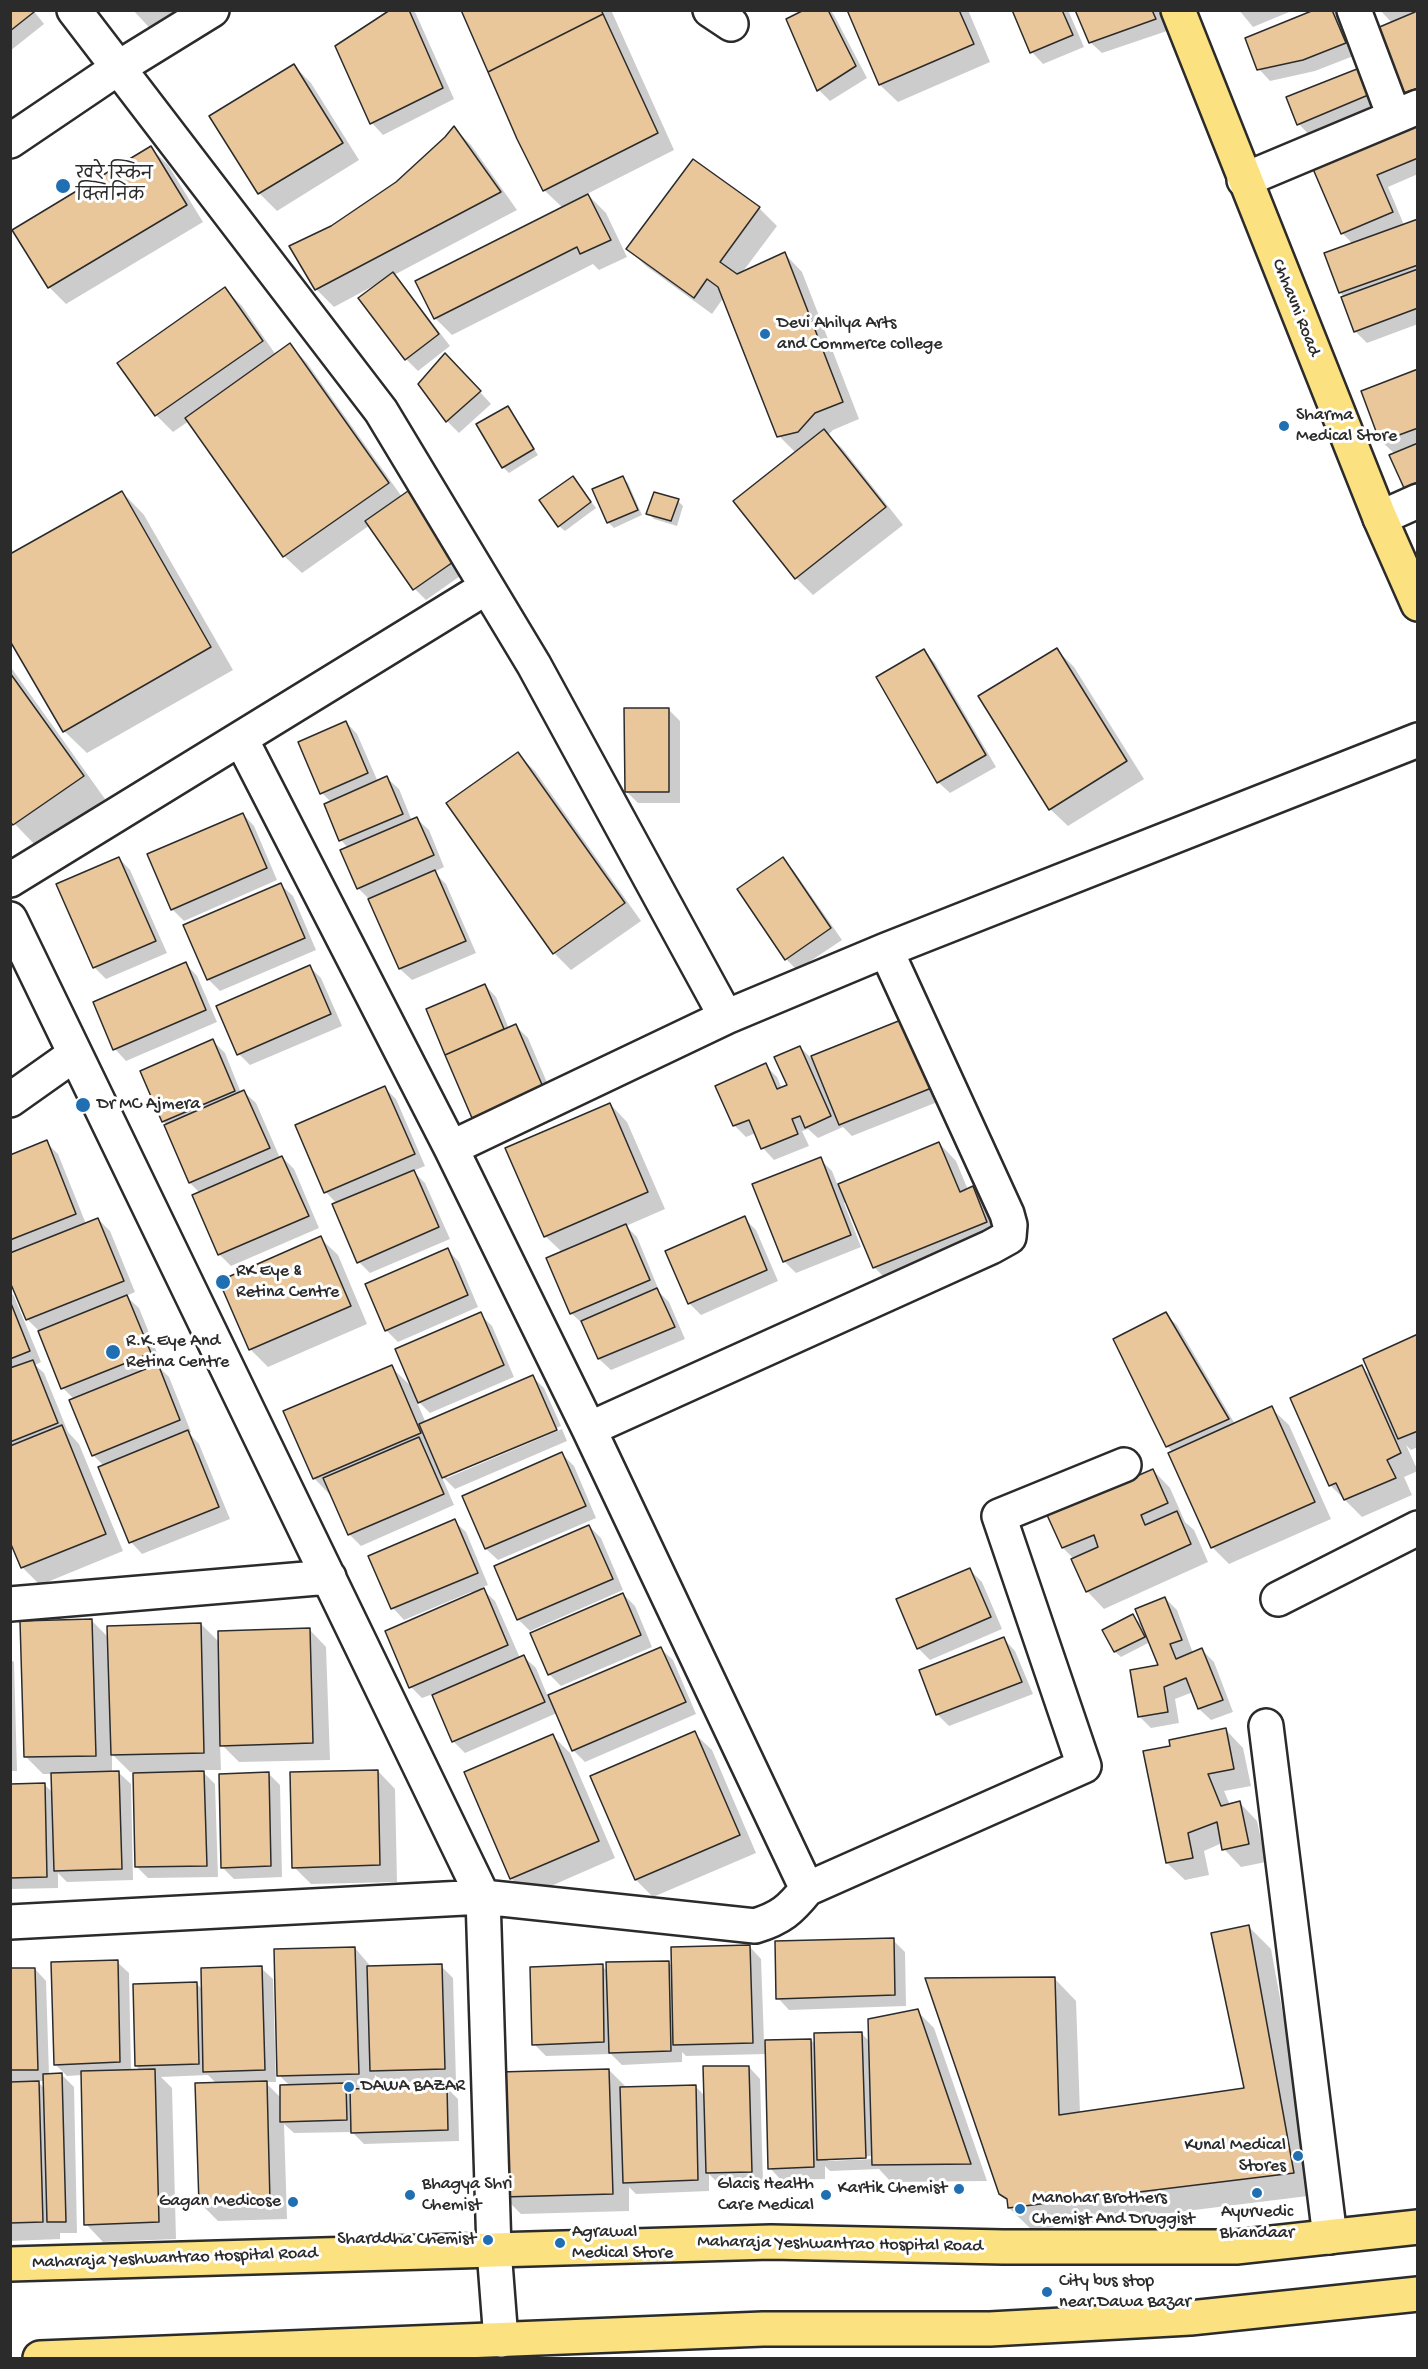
<!DOCTYPE html>
<html>
<head>
<meta charset="utf-8">
<style>
	body { margin:0 }
	#map { position:relative; width:1428px; height:2369px; overflow:hidden; background:#fff; font-family:"Gochi Hand",sans-serif }
	canvas { display:block }
	.frame { position:absolute; inset:0; border:12px solid #2b2b2b; pointer-events:none }
</style>
</head>
<body>
<div id="map">
<canvas width="1428" height="2369"></canvas>
<div class="frame"></div>
</div>
<script>
const g = document.querySelector('canvas').getContext('2d');
g.lineJoin = 'round';
function paint(path, color) { g.fillStyle = color; g.fill(path, 'evenodd'); }
function trace(path, color, width, dash) { g.strokeStyle = color; g.lineWidth = width; g.lineCap = dash ? 'butt' : 'round'; g.setLineDash(dash || []); g.stroke(path); }
function label(font, color, halo, rows, align = 'center') {
  g.font = font + ' "Gochi Hand","Playpen Sans Deva",sans-serif'; g.lineWidth = 6; g.setLineDash([]); g.textBaseline = 'middle'; g.strokeStyle = halo; g.fillStyle = color; for (const [text, x, y, turn = 0] of rows) {
    g.save(); g.translate(x, y); g.rotate((+turn || 0) * Math.PI / 180); g.textAlign = isNaN(turn) ? turn : align; if (halo) g.strokeText(text, 0, 0); g.fillText(text, 0, 0); g.restore();
  }
}
const shadow = new Path2D(`
	M10,10H33L44,24L10,51Z
	M133,10H200L157,36Z
	M392,10H413L416,14L454,99L383,135L372,123Z
	M462,10H611L674,150L587,194L606,213L627,257L599,270L593,264L452,335L435,318L563,208L544,190Z
	M807,10H830L834,15L867,78L830,101L819,90Z
	M849,10H968L990,62L898,102L880,85Z
	M1013,10H1068L1084,47L1043,64L1032,52Z
	M1077,10H1158L1167,31L1102,53L1090,42Z
	M1239,10H1294L1253,27Z
	M1318,10H1333L1341,18L1356,55L1315,71L1270,81L1259,69Z
	M1380,10H1418V103L1397,95L1392,23Z
	M294,66L311,83L359,160L277,211L259,193L211,116Z
	M1362,68L1384,105L1310,136L1299,124Z
	M1418,118V174L1388,187L1404,225L1418,220V324L1367,343L1355,331L1345,297L1340,293L1326,254L1353,244L1342,233L1312,163Z
	M454,128L471,145L517,210L394,275L404,286L450,346L418,371L406,359L360,298L376,287L375,285L334,307L316,289L291,247L332,227L396,183L446,138Z
	M151,148L168,165L203,222L66,304L49,287Z
	M694,161L760,209L777,226L741,274L785,254L802,272L859,419L833,430L828,435L842,448L903,525L813,595L796,578V453L779,436L724,297L712,314L646,266L628,249Z
	M225,289L242,306L276,355L290,345L307,363L402,497L408,493L419,505L466,572L426,600L415,589L370,525L302,573L284,556L189,421L173,432L156,415Z
	M457,367L491,404L459,433L447,421L420,384Z
	M1418,371V498L1417,499L1405,487L1395,454L1381,441Z
	M508,408L538,455L509,473L503,467L478,425Z
	M573,478L596,508L565,531L559,526Z
	M623,478L628,483L642,515L614,528L608,522Z
	M122,492L144,515L233,670L87,753L64,731Z
	M678,501L683,506L677,526L654,519L648,513Z
	M1057,650L1074,667L1144,779L1068,826L1050,809Z
	M924,651L935,663L996,767L950,793L938,782Z
	M10,666L105,799L37,847L10,819Z
	M668,709L680,721V803H638L626,791Z
	M346,722L357,734L378,782L387,778L399,789L412,821L417,819L429,830L444,867L434,872L446,884L476,953L412,980L400,969L370,900L358,888L348,848L341,840L331,802L322,793Z
	M518,754L535,771L641,921L571,970L554,953Z
	M243,814L254,826L277,880L184,921L172,909Z
	M119,858L130,870L167,953L106,979L94,967Z
	M783,859L794,871L842,940L797,970L786,959Z
	M281,885L293,896L316,950L220,991L208,979Z
	M186,964L197,976L217,1022L126,1061L115,1049Z
	M310,967L321,978L342,1026L250,1065L239,1054Z
	M485,985L496,997L509,1029L516,1026L528,1038L554,1099L485,1129L474,1117L428,1010Z
	M906,1020L945,1099L852,1136L843,1127L818,1138L808,1129L802,1131L809,1146L774,1160L763,1148L756,1133L746,1137L734,1125L765,1065L777,1077L782,1089L789,1086L800,1047L811,1058Z
	M213,1041L225,1053L241,1093L244,1092L256,1103L280,1158L282,1157L294,1169L319,1228L231,1266L219,1254L200,1193L190,1183L167,1125L163,1121Z
	M385,1088L396,1099L425,1166L413,1171L425,1183L450,1239L370,1273L359,1262L337,1204L326,1192Z
	M610,1104L627,1122L665,1209L626,1226L637,1237L660,1293L669,1302L685,1339L611,1370L599,1359L584,1325L571,1313L562,1252L545,1236Z
	M46,1142L58,1154L86,1224L98,1219L110,1231L135,1292L126,1296L139,1308L162,1365L158,1366L169,1377L191,1432L189,1433L199,1444L230,1519L142,1554L131,1542L100,1467L104,1466L93,1455L74,1399L63,1388L39,1331L27,1319L10,1278V1156Z
	M939,1143L956,1161L968,1190L973,1188L990,1206L1003,1240L892,1285L874,1267L847,1202L844,1203L861,1247L796,1273L784,1261L820,1159L832,1171L838,1186Z
	M744,1218L756,1230L778,1281L701,1315L689,1303Z
	M320,1238L338,1255L367,1324L268,1367L250,1349Z
	M448,1250L459,1262L478,1307L398,1342L386,1330Z
	M10,1292L14,1296L41,1362L35,1365L44,1373L68,1432L79,1444L123,1551L40,1585L22,1567L10,1538Z
	M480,1314L492,1326L514,1377L430,1413L415,1398L426,1423L533,1377L544,1388L561,1426L447,1474V1478L562,1429L567,1441L455,1489L441,1475L454,1505L361,1546L349,1534L331,1496L314,1478L391,1367L413,1388Z
	M1165,1314L1177,1325L1235,1424L1271,1408L1289,1425L1331,1519L1229,1564L1212,1547L1173,1452L1167,1446Z
	M1418,1336V1447L1411,1450L1406,1445L1418,1471L1404,1477L1412,1495L1362,1517L1330,1485L1362,1367L1373,1378Z
	M562,1454L574,1466L596,1518L498,1560L486,1549L464,1497Z
	M1153,1470L1170,1488L1185,1522L1194,1530L1208,1562L1104,1609L1087,1591L1074,1559L1063,1548Z
	M454,1521L466,1532L488,1585L481,1588L495,1601L520,1658L524,1657L536,1668L548,1697L661,1649L673,1660L696,1714L585,1762L573,1750L557,1713L465,1753L453,1741L433,1694L422,1698L411,1687L472,1595L471,1592L404,1620L393,1608L370,1557Z
	M589,1526L601,1538L623,1590L530,1631L518,1619Z
	M970,1570L982,1582L1002,1629L930,1660L918,1648Z
	M623,1594L635,1606L652,1647L561,1686L549,1674Z
	M1165,1598L1177,1610L1193,1653L1202,1650L1214,1662L1233,1712L1211,1720L1199,1709L1193,1692L1175,1699L1179,1723L1151,1728L1139,1716L1160,1667L1150,1642L1121,1657L1115,1652L1104,1630L1133,1616L1143,1626Z
	M91,1620L109,1638L201,1624L220,1643L309,1629L326,1647L330,1760L239,1762L220,1743L221,1770H201L215,1784L218,1877L148,1878L136,1866L134,1772H130L112,1754V1773H119L131,1784L133,1880L67,1882L58,1873V1888L10,1889V1786L44,1784L53,1793V1774H43L25,1756Z
	M1004,1639L1015,1651L1033,1694L949,1726L937,1714Z
	M10,1659L14,1662L17,1771H10Z
	M1226,1730L1243,1748L1251,1786L1224,1791L1230,1805L1240,1803L1257,1821L1266,1862L1241,1867L1224,1849L1222,1843L1204,1851L1209,1875L1185,1880L1167,1863L1145,1752L1171,1747Z
	M694,1733L712,1750L756,1853L653,1897L636,1880L592,1777Z
	M553,1736L570,1753L615,1858L528,1896L511,1878Z
	M378,1771L395,1789L397,1882L311,1884L294,1867Z
	M268,1773L280,1785L282,1877L234,1879L222,1867Z
	M1248,1926L1271,1949L1316,2195L1032,2230L1009,2208V2201L1000,2193L1054,1978L1076,2001L1080,2113L1246,2089Z
	M893,1940L905,1952L906,2006L789,2010L778,1998Z
	M750,1947L761,1959L764,2042L811,2040L816,2045L862,2034L870,2042L917,2011L934,2028L987,2181L891,2182L879,2169L830,2171L825,2166V2179L781,2180L770,2168L767,2054L686,2056L682,2052V2062L622,2065L611,2054L546,2056L534,2044L602,1966L608,1972L668,1962L673,1967ZM873,2156V2159L828,2161V2158Z
	M355,1948L372,1968L441,1966L453,1978L456,2081L383,2083L375,2075V2090L447,2088L458,2099L459,2141L364,2144L352,2132L294,2133L284,2124L287,2219L218,2221L200,2203L217,2084L208,2075L161,2077L172,2088L176,2239L103,2242L86,2224L82,2075L67,2076L55,2064L117,1962L129,1973L131,2071H141L136,2066L196,1983L203,1990L261,1968L273,1979L276,2082H265L281,2098L290,2086L279,2075Z
	M35,1969L46,1981L49,2075H62L74,2087L77,2233H60V2239L10,2241V1970ZM37,2081H44L45,2089Z
	M749,2067L760,2079L763,2183L719,2184L709,2174V2191L636,2194L629,2187V2211L521,2214L504,2197L609,2070L627,2088L695,2086L706,2097Z`);
const building = new Path2D(`
	M10,10H33L34,12L10,31Z
	M390,10H409L443,88L370,124L335,46Z
	M461,10H601L603,14L488,72Z
	M804,10H828L856,66L817,91L786,19Z
	M847,10H959L974,44L879,85Z
	M1012,10H1062L1073,35L1030,53Z
	M1075,10H1152L1156,19L1089,43Z
	M1314,10H1332L1346,43L1303,60L1257,70L1245,38Z
	M1415,10H1418V88L1395,96L1370,31L1415,12Z
	M603,14L658,133L543,191L517,139L488,72Z
	M294,64L343,143L258,194L209,116Z
	M1362,67L1373,93L1297,125L1286,97Z
	M1418,117V158L1377,175L1393,212L1341,234L1310,162Z
	M454,126L501,192L315,290L289,246L331,226L396,182L445,137Z
	M151,146L187,205L48,288L12,230Z
	M693,159L760,207L720,262L737,274L785,252L843,402L815,413L798,432L777,437L718,287L707,279L694,298L626,249Z
	M588,194L611,240L580,254L577,247L434,319L415,281Z
	M1418,219V265L1339,293L1324,253Z
	M1418,269V308L1354,332L1341,297Z
	M393,272L439,334L405,360L358,298Z
	M225,287L263,341L155,416L117,363Z
	M290,343L389,483L283,557L185,418Z
	M445,353L481,391L446,422L418,384Z
	M1418,369V428L1380,442L1361,391Z
	M508,406L534,449L502,468L476,424Z
	M824,429L886,507L795,579L733,501Z
	M1418,443V482L1404,488L1389,455Z
	M573,476L591,502L558,527L539,500Z
	M623,476L638,510L607,523L592,489Z
	M122,491L211,647L63,732L10,641V554Z
	M408,491L456,560L413,590L365,521Z
	M654,492L679,499L671,521L646,514Z
	M1057,648L1127,761L1049,810L978,696Z
	M924,649L986,755L937,783L876,677Z
	M10,673L84,776L13,825L10,822Z
	M624,708H669V792H625Z
	M346,721L368,773L320,794L298,742Z
	M518,752L625,903L553,954L446,803Z
	M387,776L403,814L339,841L324,804Z
	M243,813L267,868L171,910L147,854Z
	M417,817L434,855L357,889L340,850Z
	M119,857L156,941L93,968L56,884Z
	M783,857L831,928L785,960L737,889Z
	M435,870L466,941L399,969L368,899Z
	M281,883L305,938L207,980L183,925Z
	M186,962L206,1010L113,1050L93,1002Z
	M310,965L331,1014L237,1055L216,1006Z
	M485,984L504,1029L445,1055L426,1009Z
	M906,1018L934,1087L839,1125L811,1056Z
	M516,1024L543,1087L472,1118L445,1055Z
	M213,1039L235,1091L162,1122L140,1071Z
	M800,1046L831,1116L805,1128L800,1116L792,1119L798,1134L761,1149L749,1120L733,1126L715,1086L766,1063L777,1089L787,1085L774,1057Z
	M385,1086L415,1154L324,1193L295,1125Z
	M244,1090L270,1148L189,1183L164,1125Z
	M610,1103L648,1192L544,1237L505,1148Z
	M47,1140L76,1214L10,1240V1155Z
	M939,1142L960,1192L973,1186L987,1222L873,1268L838,1184Z
	M282,1156L309,1216L218,1255L192,1195Z
	M821,1157L851,1235L783,1262L752,1184Z
	M414,1170L439,1227L357,1263L332,1204Z
	M745,1216L767,1270L688,1304L665,1251Z
	M98,1218L124,1281L26,1320L10,1282V1253Z
	M626,1224L650,1280L570,1314L546,1258Z
	M321,1236L351,1306L249,1350L219,1281Z
	M448,1248L468,1295L385,1331L365,1284Z
	M657,1288L675,1327L598,1359L581,1321Z
	M127,1295L151,1353L61,1389L38,1331Z
	M10,1301L30,1351L10,1359Z
	M481,1312L504,1365L418,1403L395,1349Z
	M1166,1312L1229,1419L1166,1447L1113,1339Z
	M1418,1334V1431L1398,1439L1363,1359Z
	M33,1360L58,1423L10,1442V1368Z
	M158,1364L180,1420L92,1456L69,1400Z
	M392,1365L421,1433L313,1479L283,1411Z
	M1362,1365L1401,1453L1387,1460L1396,1478L1344,1500L1336,1483L1329,1486L1290,1398Z
	M533,1375L557,1430L442,1478L419,1424Z
	M1272,1406L1315,1502L1211,1548L1168,1453Z
	M62,1425L106,1534L21,1568L10,1542V1446Z
	M188,1430L219,1507L129,1543L98,1467Z
	M419,1437L444,1494L348,1535L323,1478Z
	M562,1452L586,1506L485,1549L462,1496Z
	M1153,1469L1168,1503L1141,1515L1145,1525L1177,1511L1191,1544L1086,1592L1071,1559L1098,1547L1094,1535L1062,1548L1047,1515Z
	M455,1519L478,1573L391,1609L368,1556Z
	M589,1525L613,1579L517,1620L494,1566Z
	M970,1568L991,1617L917,1649L896,1599Z
	M484,1588L508,1645L409,1688L385,1631Z
	M623,1593L641,1635L548,1675L530,1633Z
	M1165,1597L1182,1640L1170,1644L1176,1659L1202,1648L1223,1700L1198,1709L1186,1678L1164,1687L1168,1712L1138,1717L1130,1670L1158,1665L1135,1609Z
	M1133,1614L1145,1637L1114,1652L1102,1630Z
	M92,1619L96,1756L24,1757L20,1621Z
	M201,1623L204,1753L111,1755L107,1626Z
	M310,1628L313,1743L220,1746L218,1631Z
	M1004,1637L1022,1682L936,1715L919,1670Z
	M661,1647L686,1702L572,1751L548,1695Z
	M524,1655L545,1702L452,1742L432,1695Z
	M1226,1728L1234,1769L1208,1774L1221,1806L1240,1801L1249,1844L1222,1850L1217,1822L1188,1833L1193,1858L1166,1863L1143,1751L1170,1746L1169,1740Z
	M695,1731L740,1835L635,1880L590,1776Z
	M553,1734L599,1841L510,1879L464,1772Z
	M378,1770L380,1865L292,1868L290,1772Z
	M119,1771L122,1869L54,1871L51,1773Z
	M204,1771L207,1866L135,1867L133,1773Z
	M269,1772L271,1866L221,1868L219,1774Z
	M45,1783L47,1877L10,1878V1784Z
	M1249,1925L1294,2173L1008,2208L1007,2199L999,2194L925,1978L1055,1977L1059,2115L1244,2088L1211,1933Z
	M894,1938L895,1995L776,1999L775,1941Z
	M750,1945L753,2043L673,2045L671,1947Z
	M355,1947L359,2074L277,2076L274,1949Z
	M118,1960L120,2062L54,2065L51,1962Z
	M669,1961L671,2051L609,2053L606,1962Z
	M442,1964L445,2069L370,2071L367,1966Z
	M603,1964L604,2042L532,2045L530,1967Z
	M262,1966L265,2070L203,2072L201,1968Z
	M10,1968H35L38,2070H10Z
	M197,1982L199,2064L135,2066L133,1984Z
	M918,2009L971,2164L872,2165L868,2019Z
	M862,2032L866,2158L817,2160L814,2033Z
	M811,2039L814,2167L768,2169L765,2040Z
	M703,2066H749L752,2172L706,2173Z
	M155,2069L159,2222L84,2225L81,2071Z
	M609,2069L613,2194L502,2197L499,2072Z
	M62,2073L66,2222H47L43,2074Z
	M39,2081L43,2222L10,2223V2082Z
	M267,2081L270,2202L199,2204L195,2083Z
	M346,2083L347,2120L280,2122V2085Z
	M696,2085L698,2180L623,2183L620,2087Z
	M447,2086L448,2130L351,2133L350,2089Z`);
const minor = new Path2D(`
	M74,10L381,411L534,665L726,1017
	M710,10L731,24
	M1354,10L1394,116
	M10,141L118,68L212,10
	M1244,180L1418,107
	M1380,518L1418,501
	M241,739L451,1148L589,1429L807,1889
	M10,880L487,587
	M10,919L483,1897L494,2250L501,2340
	M10,1100L75,1054
	M451,1148L726,1017L886,950L1418,740
	M589,1429L991,1247L1009,1237L1010,1225L1007,1214L886,950
	M1278,1599L1418,1528
	M10,1604L329,1577
	M1266,1726L1330,2237
	M10,1922L483,1897L755,1926C781,1918 790,1910 807,1889L1084,1766L999,1516L1124,1465`);
const major = new Path2D(`
	M1178,10L1380,518L1418,604
	M10,2264L771,2242L1003,2247H1236L1418,2227
	M40,2358L763,2329H990L1190,2318L1418,2294`);
const markers = [
	[63,186,8,"#1f6fb2"],
	[765,334,6,"#1f6fb2"],
	[1284,426,6,"#1f6fb2"],
	[83,1105,8,"#1f6fb2"],
	[223,1282,8,"#1f6fb2"],
	[113,1352,8,"#1f6fb2"],
	[349,2087,6,"#1f6fb2"],
	[1298,2156,6,"#1f6fb2"],
	[959,2189,6,"#1f6fb2"],
	[1257,2193,6,"#1f6fb2"],
	[410,2195,6,"#1f6fb2"],
	[826,2195,6,"#1f6fb2"],
	[293,2202,6,"#1f6fb2"],
	[1020,2209,6,"#1f6fb2"],
	[488,2240,6,"#1f6fb2"],
	[560,2243,6,"#1f6fb2"],
	[1047,2292,6,"#1f6fb2"]
];
const poiNames = [
	["खरे स्किन",76,176],
	["क्लिनिक",76,197],
	["Devi Ahilya Arts",777,324],
	["and Commerce college",777,345],
	["Sharma",1296,416],
	["Medical Store",1296,437],
	["Dr MC Ajmera",97,1105],
	["RK Eye &",236,1272],
	["Retina Centre",236,1293],
	["R.K.Eye And",126,1342],
	["Retina Centre",126,1363],
	["DAWA BAZAR",361,2087],
	["Kunal Medical",1286,2146,"right"],
	["Stores",1286,2167,"right"],
	["Bhagya Shri",422,2185],
	["Chemist",422,2206],
	["Glacis Health",814,2185,"right"],
	["Care Medical",814,2206,"right"],
	["Kartik Chemist",947,2189,"right"],
	["Manohar Brothers",1032,2199],
	["Chemist And Druggist",1032,2220],
	["Gagan Medicose",281,2202,"right"],
	["Ayurvedic",1257,2213,"center"],
	["Bhandaar",1257,2234,"center"],
	["Agrawal",572,2233],
	["Medical Store",572,2254],
	["Sharddha Chemist",476,2240,"right"],
	["City bus stop",1059,2282],
	["near Dawa Bazar",1059,2303]
];
const streetNames = [
	["Chhavni Road",1295,308,68],
	["Maharaja Yeshwantrao Hospital Road",840,2245,1],
	["Maharaja Yeshwantrao Hospital Road",175,2259,-2]
];
paint(shadow, '#0003');
paint(building, '#e9c79b');
trace(building, '#2b2b2b', 1.5);
trace(minor, '#2b2b2b', 38);
trace(major, '#2b2b2b', 38);
trace(minor, '#fff', 33);
trace(major, '#fbe180', 33);
for (const [x, y, r, color] of markers) { const dot = new Path2D(); dot.arc(x, y, r, 0, 2 * Math.PI); g.fillStyle = color; g.fill(dot); trace(dot, '#fff', 2); }
label('18px', '#2b2b2b', '#fff', poiNames, 'left');
label('18px', '#2b2b2b', '#fff', streetNames);
</script>
</body>
</html>
